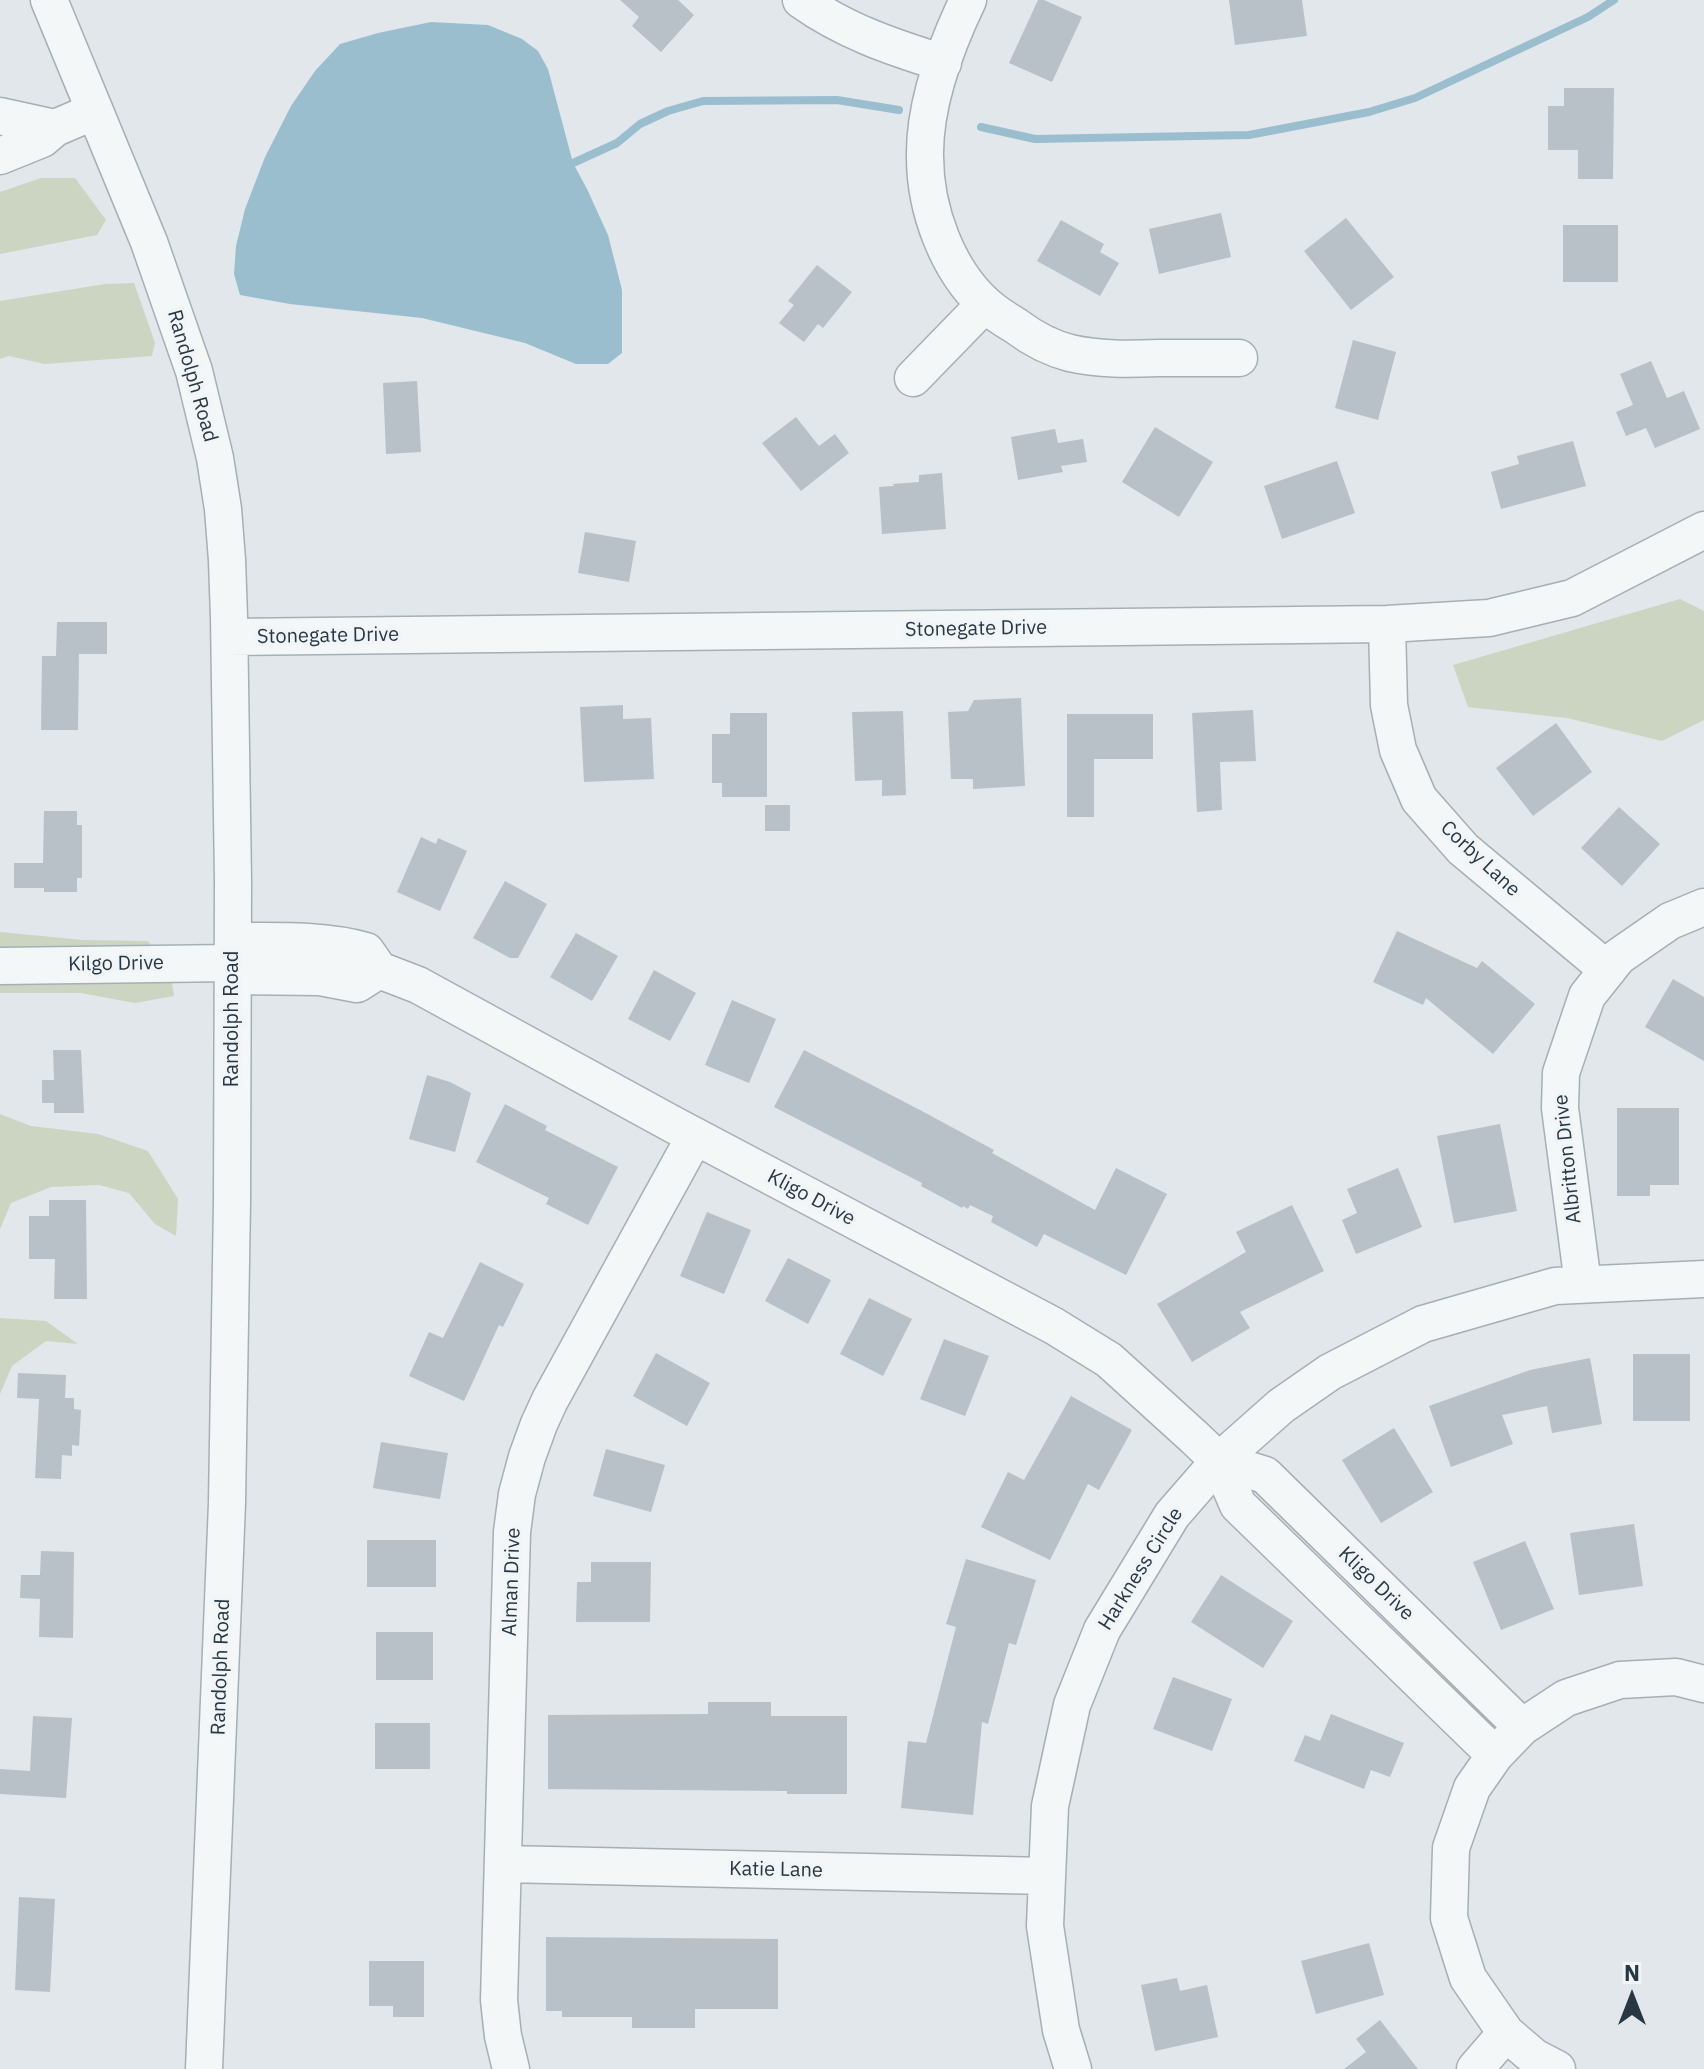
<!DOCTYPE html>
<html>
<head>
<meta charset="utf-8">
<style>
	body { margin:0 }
	#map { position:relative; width:1704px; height:2069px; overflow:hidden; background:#e1e7eb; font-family:"IBM Plex Sans",sans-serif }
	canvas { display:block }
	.north { position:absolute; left:1592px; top:1957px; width:80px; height:80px; -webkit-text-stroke:6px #f1f5f8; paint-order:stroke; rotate:0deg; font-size:22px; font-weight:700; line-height:32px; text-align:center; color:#283843 }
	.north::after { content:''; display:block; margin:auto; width:28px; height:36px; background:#283843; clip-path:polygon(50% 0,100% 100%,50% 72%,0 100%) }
</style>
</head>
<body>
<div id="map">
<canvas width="1704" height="2069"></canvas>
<div class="north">N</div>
</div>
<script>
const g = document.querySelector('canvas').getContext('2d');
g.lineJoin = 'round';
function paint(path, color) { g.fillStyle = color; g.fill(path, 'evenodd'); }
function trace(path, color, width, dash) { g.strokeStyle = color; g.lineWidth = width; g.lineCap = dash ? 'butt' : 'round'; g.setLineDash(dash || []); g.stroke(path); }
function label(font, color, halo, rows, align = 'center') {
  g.font = font + ' "IBM Plex Sans",sans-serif'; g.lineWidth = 7; g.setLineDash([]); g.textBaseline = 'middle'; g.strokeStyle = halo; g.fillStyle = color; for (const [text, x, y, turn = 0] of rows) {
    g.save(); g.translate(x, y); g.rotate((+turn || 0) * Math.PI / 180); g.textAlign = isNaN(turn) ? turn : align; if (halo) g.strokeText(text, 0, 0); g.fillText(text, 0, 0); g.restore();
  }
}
const green = new Path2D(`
	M41,178H75L106,220L97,235L0,254V192Z
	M134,283L155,343L152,356L45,364L9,356L0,359V301L105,284Z
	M1680,599L1704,611V720L1662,741L1567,718L1468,707L1453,665Z
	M0,932L83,940L148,941L170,972L174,996L135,1003L81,993H0Z
	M0,1114L31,1126L98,1134L148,1151L178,1199L176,1236L155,1224L129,1193L99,1185L51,1187L11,1203L0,1229Z
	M0,1318L46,1321L78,1344L46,1341L12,1366L0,1394Z`);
const water = new Path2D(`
	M431,22L488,25L522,39L538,51L548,69L573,163L587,189L608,235L622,290V353L608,364H576L525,343L422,318L290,304L240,295L234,274L236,246L245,209L265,157L291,106L315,71L340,44L378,33Z`);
const stream = new Path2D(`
	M981,127L1035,139L1249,135L1369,112L1415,98L1588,17L1614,0
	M563,165L573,163L617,143L640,124L668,111L703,101L837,100L899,110`);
const building = new Path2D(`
	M620,0H678L694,15L661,52L632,26L639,17Z
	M1038,0H1044L1082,17L1052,82L1009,63Z
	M1229,0H1302L1307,36L1235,45Z
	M1564,88H1614L1613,179H1578V150H1548V106H1564Z
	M1221,213L1231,257L1159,274L1149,229Z
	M1346,218L1394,277L1351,310L1304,251Z
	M1061,220L1104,244L1100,252L1119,263L1100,296L1037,261Z
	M1563,225H1618V282H1563Z
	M817,265L852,292L823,328L818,324L804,342L779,323L794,305L788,301Z
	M1353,340L1396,352L1378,420L1335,408Z
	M1651,361L1667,398L1684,391L1700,429L1655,448L1646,428L1626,436L1616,412L1633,405L1620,374Z
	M417,381L421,452L386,454L383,383Z
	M796,417L819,446L835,434L849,453L801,491L762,443Z
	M1155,427L1213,462L1179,517L1122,482Z
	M1055,429L1058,443L1083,439L1087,462L1061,466L1063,472L1018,480L1011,437Z
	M1573,441L1586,486L1501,509L1491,472L1519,464L1517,456Z
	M1337,461L1355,513L1282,539L1264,486Z
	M942,473L946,529L882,534L879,487L894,486L893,484L919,482V475Z
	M585,532L636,541L629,582L578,573Z
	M57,622H107V654H79L78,730H41L42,656H56Z
	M1021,698L1025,786L973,789V779H951L948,712L968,711L974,700Z
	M623,705V719L651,718L654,779L584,782L580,707Z
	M1253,710L1256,761L1220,762L1222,810L1197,812L1192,713Z
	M903,711L906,795L882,796V780L855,781L852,712Z
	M730,713H767V797H722V783H712V734H730Z
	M1067,714H1153V759H1094V817H1067Z
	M1556,723L1592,772L1533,816L1496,768Z
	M765,805H790V831H765Z
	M1619,807L1660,844L1622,886L1581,848Z
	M44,811H77V825H82V878H77V892H44V888H14V863H43Z
	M421,837L436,844L438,838L467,851L440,911L397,892Z
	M505,881L547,904L518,958H510L473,938Z
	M1397,931L1477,968L1482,961L1535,1004L1493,1054L1426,998L1423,1005L1373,982Z
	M576,933L618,956L592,1001L550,977Z
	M654,970L696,993L670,1041L628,1019Z
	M1673,979L1704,997V1061L1645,1027Z
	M732,1000L776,1019L749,1083L705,1065Z
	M53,1050H81L84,1113H54V1103H42V1080H54Z
	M804,1050L920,1110L994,1150L992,1153L1095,1210L1116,1168L1167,1194L1126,1275L1044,1234L1037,1247L991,1222L993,1216L970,1205L968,1209L963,1206L962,1208L921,1186L922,1183L774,1107Z
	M427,1075L450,1082L471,1093L455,1152L409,1139Z
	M505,1104L547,1126L545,1130L618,1167L588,1225L546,1204L549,1198L476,1162Z
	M1617,1108H1679V1185H1650V1196H1617Z
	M1500,1124L1517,1211L1454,1223L1437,1136Z
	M1398,1168L1422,1227L1356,1254L1342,1220L1357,1213L1347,1189Z
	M49,1200H86L87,1299H54L55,1259H29V1216H49Z
	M1292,1205L1324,1271L1240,1312L1250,1328L1192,1362L1157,1304L1246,1252L1236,1232Z
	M707,1212L751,1230L724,1294L680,1276Z
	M788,1258L831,1280L808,1324L765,1301Z
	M480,1262L524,1284L503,1327L499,1325L464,1401L409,1376L429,1332L443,1338Z
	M869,1298L912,1319L883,1376L840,1354Z
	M944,1339L989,1356L965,1416L920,1399Z
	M656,1353L710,1383L687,1426L633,1396Z
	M1633,1354H1690V1421H1633Z
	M1590,1358L1602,1424L1552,1433L1547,1406L1502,1415L1513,1444L1451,1467L1429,1406L1530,1370Z
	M18,1373L66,1375L65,1398H74V1409L81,1410L79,1446L72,1445V1456L62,1455L61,1479L35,1478L39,1399L17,1398Z
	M1071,1396L1132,1430L1099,1490L1088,1484L1050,1560L981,1527L1008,1472L1024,1480Z
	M1394,1428L1433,1492L1381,1523L1342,1460Z
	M381,1442L448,1453L440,1499L373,1488Z
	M606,1449L665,1465L651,1512L593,1496Z
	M1634,1524L1643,1586L1579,1595L1570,1533Z
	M367,1540H436V1587H367Z
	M1525,1541L1554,1609L1501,1630L1473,1562Z
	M41,1551L74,1552L73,1638L39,1637L40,1599L20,1598L21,1575H40Z
	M966,1559L1036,1580L1016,1645L1009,1643L988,1724L982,1722L973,1815L901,1808L908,1741L926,1743L956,1627L946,1624Z
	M591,1562H651L650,1622H576L577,1582H591Z
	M1221,1575L1293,1621L1263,1668L1191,1622Z
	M376,1632H433V1680H376Z
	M1173,1677L1232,1699L1212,1751L1153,1729Z
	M708,1702H771V1716H847V1794H787V1791L548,1789V1715L708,1714Z
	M1331,1714L1404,1743L1390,1777L1371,1770L1364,1789L1294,1761L1305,1735L1320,1741Z
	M33,1716L72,1718L66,1798L0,1794V1769L30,1771Z
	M375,1723H430V1769H375Z
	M19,1897L55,1899L50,1992L15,1990Z
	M546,1937L778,1939V2009H695V2028H632V2017H562V2011H546Z
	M1369,1943L1384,1995L1316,2014L1301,1961Z
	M369,1961H424V2017H393V2006H369Z
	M1177,1978L1180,1991L1207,1985L1218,2037L1155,2051L1141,1985Z
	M1380,2020L1418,2069H1344L1366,2052L1356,2039Z`);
const minor = new Path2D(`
	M49,0L149,242L194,371L215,458L223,509L227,560L229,617L233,881L232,1202L227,1503L204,2069
	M801,0C844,31 892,47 943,63
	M968,0C946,46 924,106 925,157C925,209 947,270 986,305C995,313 1006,320 1016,326C1032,338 1050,348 1070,353C1100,360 1129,359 1160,358C1187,358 1213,358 1239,358
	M0,116L55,128
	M0,156L42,139L55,128L95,111
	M913,378L985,304
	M1387,624L1389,705L1398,750L1419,799L1463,849L1608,970
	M230,637L1387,624L1489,618L1572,598L1704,530
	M233,941C276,941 324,939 366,951L379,970L418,985L674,1125L1054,1326L1109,1360L1195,1438L1219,1461L1238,1505L1495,1755
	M0,966L232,963
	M232,976L320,977L357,984L379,970
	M1583,1284L1560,1108L1561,1073L1587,996L1618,957L1670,921L1704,907
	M1219,1461L1265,1475L1522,1727
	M504,1864L1047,1876
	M511,2069L503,2036L499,2000L512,1532L517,1494L527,1457L539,1424L550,1400L695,1136
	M1073,2069L1061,2030L1045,1926L1050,1806L1072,1705L1102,1630L1172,1515L1219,1461L1281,1406L1330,1372L1423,1324L1555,1286L1704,1279
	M1475,2069L1506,2033
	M1557,2069L1534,2057L1506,2033L1468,1978L1449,1918L1451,1848L1472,1788L1495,1755L1522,1727L1566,1698L1620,1680L1676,1677L1704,1684`);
const streetNames = [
	["Randolph Road",192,376,74],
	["Stonegate Drive",976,629,-1],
	["Stonegate Drive",328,636,-1],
	["Corby Lane",1480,859,43],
	["Kilgo Drive",116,964,-1],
	["Randolph Road",232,1019,-90],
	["Albritton Drive",1568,1159,-96],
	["Kligo Drive",811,1198,28],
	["Harkness Circle",1141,1569,-58],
	["Alman Drive",512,1582,-88],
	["Kligo Drive",1376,1584,44],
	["Randolph Road",221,1667,-88],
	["Katie Lane",776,1870,1]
];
paint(green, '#cbd5c2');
paint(water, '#9abecd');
trace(stream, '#9abecd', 8);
paint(building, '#b8c1c8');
trace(minor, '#a6afb5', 39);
trace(minor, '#f4f7f8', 36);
label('20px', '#283843', '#f1f5f8', streetNames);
</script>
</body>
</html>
